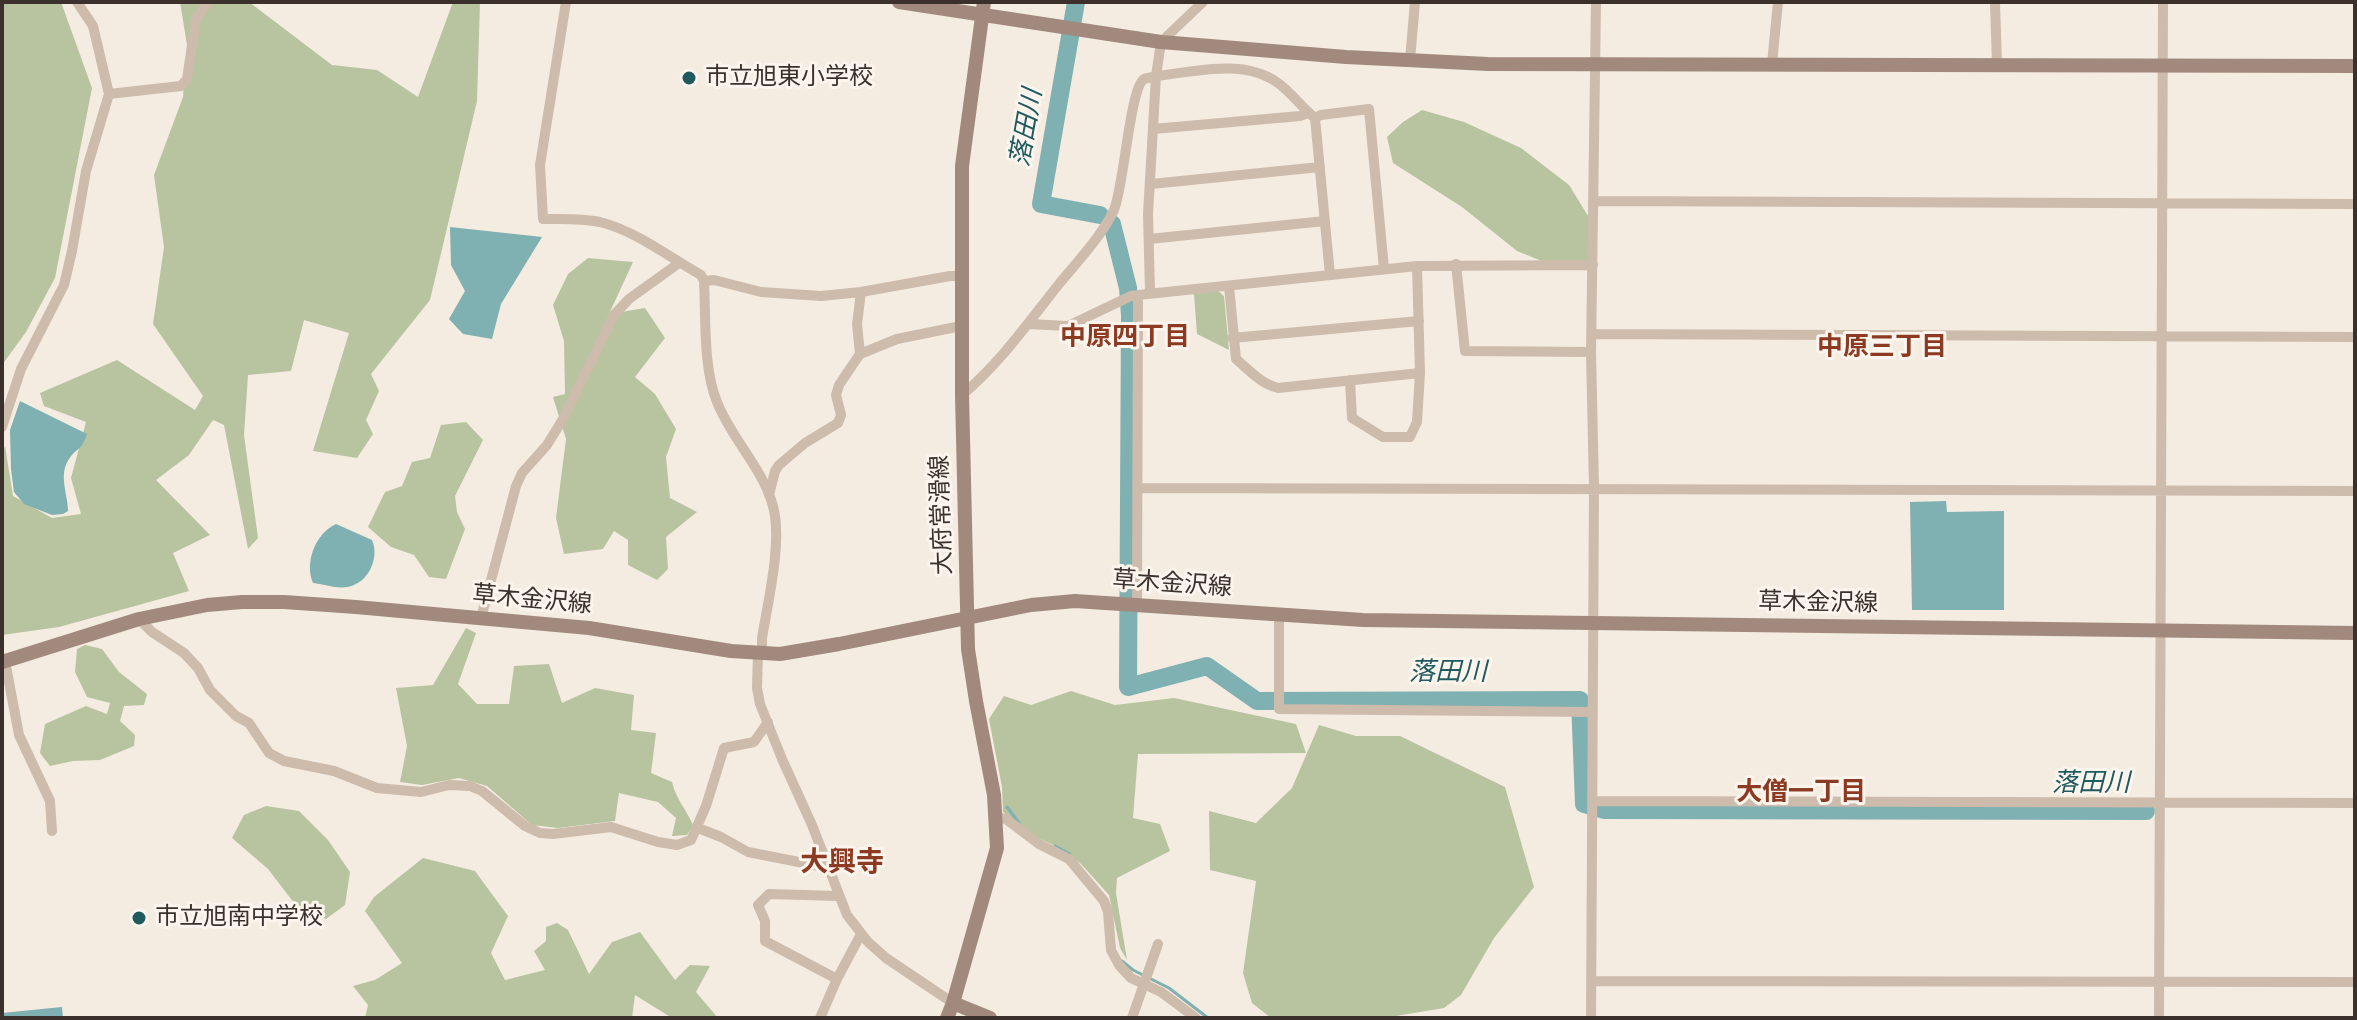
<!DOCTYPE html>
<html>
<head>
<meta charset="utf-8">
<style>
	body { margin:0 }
	#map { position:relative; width:2357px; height:1020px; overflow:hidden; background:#f4ebe1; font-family:Jost,sans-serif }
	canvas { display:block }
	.frame { position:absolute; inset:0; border:4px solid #3b302b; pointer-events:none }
</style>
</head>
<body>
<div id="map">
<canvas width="2357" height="1020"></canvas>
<div class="frame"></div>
</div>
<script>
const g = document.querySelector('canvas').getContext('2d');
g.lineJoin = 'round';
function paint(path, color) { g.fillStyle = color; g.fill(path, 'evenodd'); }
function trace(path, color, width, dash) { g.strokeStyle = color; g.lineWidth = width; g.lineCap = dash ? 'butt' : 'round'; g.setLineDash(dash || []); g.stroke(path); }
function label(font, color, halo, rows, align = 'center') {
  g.font = font + ' Jost,"Noto Sans JP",sans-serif'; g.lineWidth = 6; g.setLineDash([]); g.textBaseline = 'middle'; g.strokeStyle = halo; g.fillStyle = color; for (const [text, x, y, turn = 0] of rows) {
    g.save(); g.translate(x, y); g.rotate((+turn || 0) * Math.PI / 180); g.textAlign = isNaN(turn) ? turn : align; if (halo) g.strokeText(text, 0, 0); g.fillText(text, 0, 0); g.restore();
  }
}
const green = new Path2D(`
	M2,2H61L92,88L55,278L26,332L2,365Z
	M180,2H249L332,65L377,70L418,97L453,2H480L477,101L430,300L371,374L379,391L366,420L373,434L357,458L313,451L349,333L304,320L291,371L248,375L244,435L258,538L248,549L224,425L213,420L189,455L156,480L210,535L173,553L189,591L59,627L2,635V454L5,446L13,496L52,518L81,514L71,478L86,422L44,406L40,393L117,360L195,410L203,396L153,324L164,247L154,175L183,97L187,45Z
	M1422,110L1464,122L1521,148L1569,185L1590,219L1596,249L1583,266H1554L1517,251L1462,207L1393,163L1387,137L1403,122Z
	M588,258L633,262L609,314L645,308L665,338L635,377L655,394L676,429L666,457L670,498L697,512L666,537L668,569L657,580L628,565V540L614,531L603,549L564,554L556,518L566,439L553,397L565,394L564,341L553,305L568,274Z
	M1218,291L1224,296L1229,350L1197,334L1194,294Z
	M466,422L483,440L455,496L457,512L465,529L446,579L429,577L414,555L391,547L368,527L385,492L402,486L412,462L430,458L441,425Z
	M466,628L476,633L458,684L477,704H509L514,666L549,664L562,703L595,688L634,695L631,730L656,733L651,773L672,782C676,799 686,809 693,825L687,835L672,836L676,818L658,802L619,793L615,821L558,828L532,825L487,786L459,778L422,785L400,782L407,746L396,688L433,685Z
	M85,645L102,649L119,672L147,694L144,705L124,706L120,721L135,735L134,746L100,760L73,761L50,766L40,753L45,724L86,706L107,714L110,703L87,697L75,672L77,649Z
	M1071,691L1115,705L1174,698L1296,724L1306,753L1138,754L1133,818L1160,824L1170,851L1117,878L1116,893L1127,960L1120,948L1109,895L1081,864L1062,849L1036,837L1003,812L1002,787L989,719L1004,696L1031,705Z
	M1319,725L1356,736H1400L1505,787L1534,887L1494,938L1461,995L1444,1008L1384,1018H1271L1252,1003L1243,973L1256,881L1210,870L1209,811L1256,823L1292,788Z
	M266,806L299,811L328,840L350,872L345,905L326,919L298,908L268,869L232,838L244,815Z
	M423,858L475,871L508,916L491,953L505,980L545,970L534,951L546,941V927L557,923L568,930L589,974L612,942L640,932L675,980L690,965L710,966L696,992L718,1018H672L635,995L632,1018H365L368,1005L353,986L375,980L402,963L365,911L374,897Z`);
const water = new Path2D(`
	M450,227L542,237L501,304L492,339L463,334L449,319L465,291L451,265Z
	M20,401L87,434C81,452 77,447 69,459C58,475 68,494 68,511L63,514L52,515L24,504L14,492L11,469L10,430Z
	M1946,501L1947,512L2004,511V610H1912L1910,502Z
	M336,524L372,540C380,558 368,584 347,587C337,589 323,584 313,583C304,562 316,533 336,524Z
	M62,1007L63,1018H2V1013Z`);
const stream = new Path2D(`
	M1007,807L1019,823
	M1055,846L1070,854
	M1122,961L1133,970L1169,988L1208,1018`);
const river = new Path2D(`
	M1076,2L1041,204L1100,215
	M1112,224L1128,288L1130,315L1128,687L1207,666L1257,701L1580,700L1584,804L1604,810L2146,811`);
const street = new Path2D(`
	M566,2L540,165L543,219C562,219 581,218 600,222C636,231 669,257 701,275L704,281C706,318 703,368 717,402C732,441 769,474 775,516C780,551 768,602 762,638V653
	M1995,2L1997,65
	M1410,60L1415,2
	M1772,64L1778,2
	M109,94L181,86L187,79L196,19L208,2
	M1315,118L1330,275
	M1153,129L1300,116L1308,113
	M1151,184L1320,167
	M1593,201L2355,204
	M1149,239L1325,221
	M1456,264L1465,351L1591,352
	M704,281L714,280L761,292L821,296L861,292L950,276H961
	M1229,286L1236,359C1249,370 1261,384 1278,388L1420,373L1417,266
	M1150,292L1148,214L1156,76C1196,72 1243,58 1278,83C1292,93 1302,108 1315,118L1321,115L1369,109L1384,269
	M1028,324L1068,326L1131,296L1138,295
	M1593,334L2355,337
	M1232,338L1419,321
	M860,354L897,339L961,326
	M1350,380L1352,418L1383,437H1410L1417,422L1420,373
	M962,395C1000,363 1028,323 1059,284C1078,261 1101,237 1114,210C1124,186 1130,88 1144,79C1146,78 1154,77 1156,76L1161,42L1203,2
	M2,427L21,369L64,285L72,251L86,171L109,94L93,26L77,2
	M1138,488L2355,491
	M769,495L775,471L779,465L805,443L838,423L841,415L836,395L839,385L860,354L857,324L861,292
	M1137,604L1138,295L1417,266L1593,265
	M1279,615V709L1592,712
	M481,618L516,486L522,473L547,445L563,419L614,315L629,299L679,263
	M139,619L152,632L184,653L198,668L210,690L236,716L249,723L269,753L284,761L334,771L377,788L421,792L449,785L470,786L482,791L525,826L540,833L553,834L611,827L658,842L677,845L691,840L706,806L724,748L754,742L768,722
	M758,653L757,688L760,704L782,759L812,825L847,915L868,942L886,958L953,1003
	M5,661L19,735L50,801L52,831
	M1593,801L2355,803
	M995,817L1006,819L1039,844L1069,859L1104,901L1108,912L1111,950L1119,965L1131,978L1161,992L1196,1018
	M698,828L721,837L748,852L819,866H826
	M838,896L769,894L758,905L765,921V941L837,979L861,934
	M1592,981L2355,982
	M820,1018L837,979
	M1132,1018L1158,944
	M1591,1018L1594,488L1591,352L1596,2
	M2159,1018L2163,2`);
const secondary = new Path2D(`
	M899,2L1161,42L1346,57L1488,64L2355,66
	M2,662L139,619L207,605L242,602H284L356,607L589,628L731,651L780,654L839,644L1031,605L1075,601L1363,620L2355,633
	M953,1003L990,1018
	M947,1018L953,1003L997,848L994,795L976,701L968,649L962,395V166L984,2`);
const markers = [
	[689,78,8,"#1f5a5e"],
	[139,918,8,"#1f5a5e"]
];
const poiNames = [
	["市立旭東小学校",705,78],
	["市立旭南中学校",155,918]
];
const streetNames = [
	["大府常滑線",943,515,-92],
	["草木金沢線",1172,585,4],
	["草木金沢線",532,601,5],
	["草木金沢線",1818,604,1]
];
const waterNames = [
	["落田川",1028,128,-80],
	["落田川",1448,674],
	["落田川",2091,785]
];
const neighbourhoodNames = [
	["中原四丁目",1125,339],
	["中原三丁目",1882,349],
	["大僧一丁目",1801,794]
];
const quarterNames = [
	["大興寺",842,864]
];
paint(green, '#b8c4a0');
paint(water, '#7fb0b2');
trace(stream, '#7fb0b2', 3);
trace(river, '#7fb0b2', 18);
trace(street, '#cdbbac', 10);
trace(secondary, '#a18a7d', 14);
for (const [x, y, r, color] of markers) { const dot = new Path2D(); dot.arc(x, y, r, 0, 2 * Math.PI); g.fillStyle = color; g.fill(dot); trace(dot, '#fbf5ee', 3); }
label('24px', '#3b302b', '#fbf5ee', poiNames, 'left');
label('24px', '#3b302b', '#fbf5ee', streetNames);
label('italic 26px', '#1f5a5e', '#fbf5ee', waterNames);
label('bold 26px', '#8c3b22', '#fbf5ee', neighbourhoodNames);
label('bold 28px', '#8c3b22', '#fbf5ee', quarterNames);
</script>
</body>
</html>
